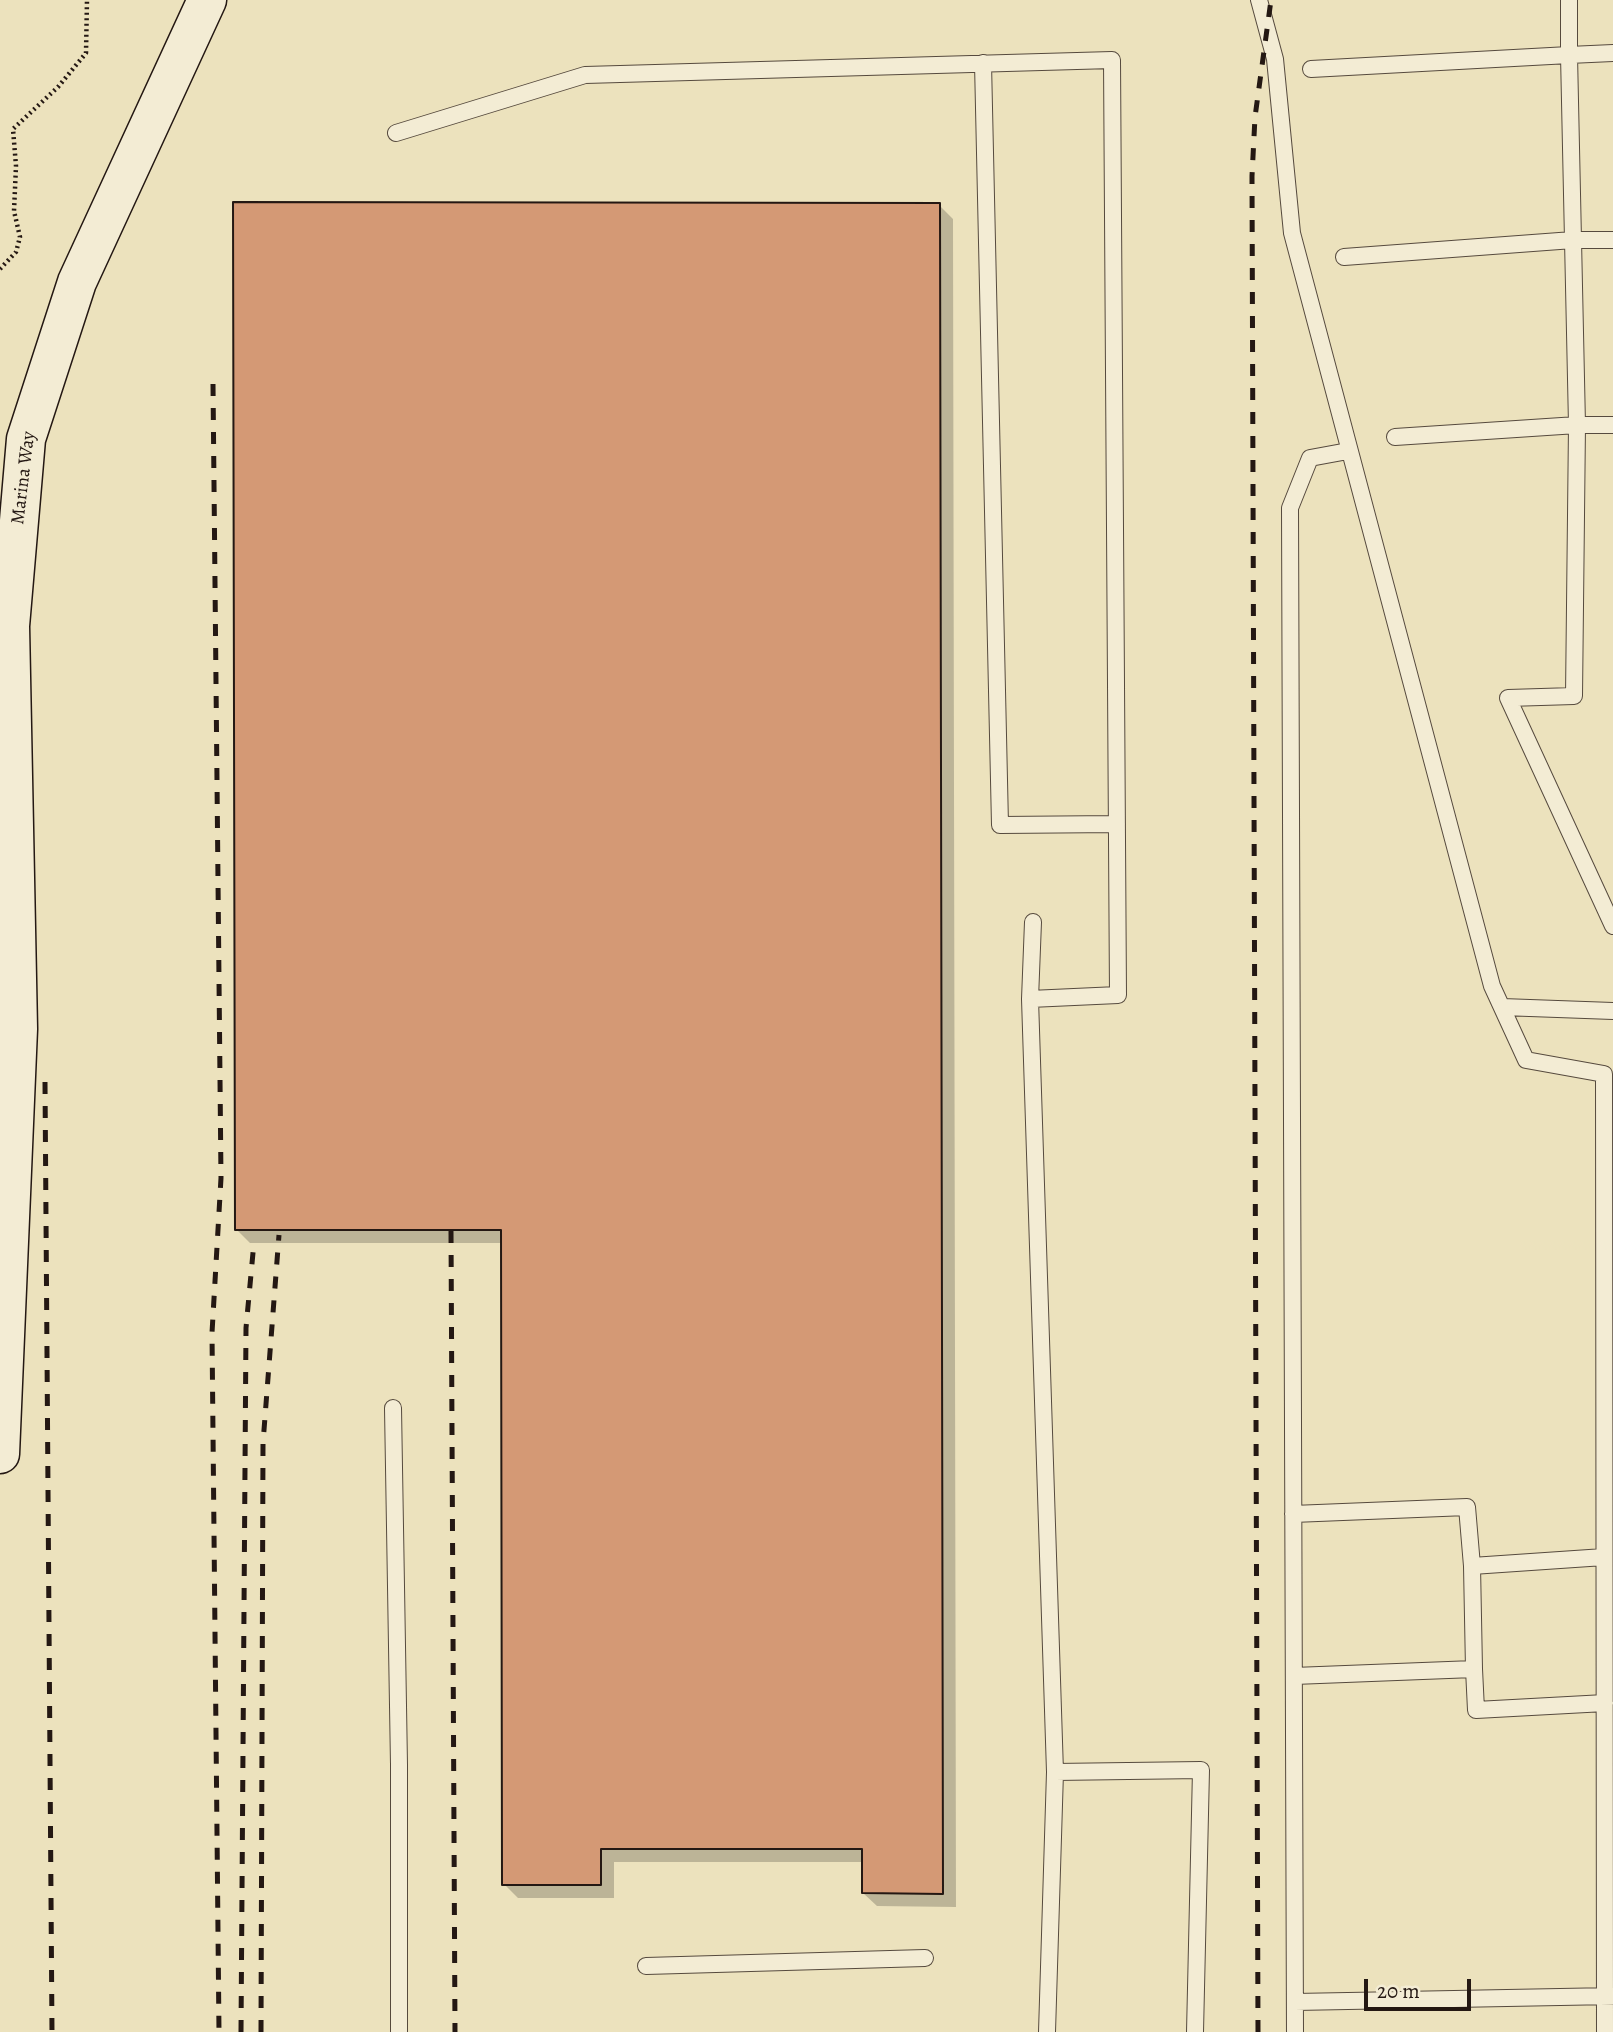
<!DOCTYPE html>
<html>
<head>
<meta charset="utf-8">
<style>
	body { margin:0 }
	#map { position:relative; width:1613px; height:2032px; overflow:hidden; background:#ece2bd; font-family:Alegreya,serif }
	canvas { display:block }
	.scale { position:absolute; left:1364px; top:1979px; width:107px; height:32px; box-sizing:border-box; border:4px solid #241813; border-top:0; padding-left:9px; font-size:21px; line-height:24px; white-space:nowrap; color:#241813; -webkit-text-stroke:5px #f3ecd4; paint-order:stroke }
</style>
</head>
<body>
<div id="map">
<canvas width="1613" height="2032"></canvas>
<div class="scale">20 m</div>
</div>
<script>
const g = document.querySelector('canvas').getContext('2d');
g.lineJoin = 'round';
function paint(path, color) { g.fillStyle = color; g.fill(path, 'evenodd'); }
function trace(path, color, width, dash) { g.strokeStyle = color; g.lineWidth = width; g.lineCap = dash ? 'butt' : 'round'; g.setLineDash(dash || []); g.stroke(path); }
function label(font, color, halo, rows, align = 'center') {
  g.font = font + ' Alegreya,serif'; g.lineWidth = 5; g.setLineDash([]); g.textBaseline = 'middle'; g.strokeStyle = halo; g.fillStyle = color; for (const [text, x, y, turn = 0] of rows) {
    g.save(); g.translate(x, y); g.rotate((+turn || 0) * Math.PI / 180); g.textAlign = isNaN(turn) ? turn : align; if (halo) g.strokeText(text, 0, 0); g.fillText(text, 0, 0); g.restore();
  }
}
const shadow = new Path2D(`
	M939,205L953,219L956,1907L877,1906L863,1893L864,1862H614V1898H518L504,1884L503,1243H250L236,1229Z`);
const building = new Path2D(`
	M233,202L940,203L943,1894L862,1893V1849H601V1885H502L501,1230H235Z`);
const path = new Path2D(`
	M0,269L16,252L20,237L14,211L16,166L13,129L58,87L86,53L87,0`);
const lane = new Path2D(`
	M1259,0L1275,59L1292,233L1492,986L1526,1060L1604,1074L1605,2032
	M983,63L1000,825L1117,824
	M1311,69L1569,55V0
	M396,133L585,75L1112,60L1118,995L1030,999
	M1344,257L1573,240L1569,55L1613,53
	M1613,425H1577L1574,696L1508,698L1613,926
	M1395,437L1577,425L1573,240H1613
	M1033,922L1030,999L1055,1772L1047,2032
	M1502,1007L1613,1011
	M393,1408L399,1765V2032
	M1293,1514L1467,1507L1472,1566
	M1474,1669L1472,1566L1604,1557
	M1294,1676L1474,1669L1476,1710L1605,1703
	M1055,1772L1201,1770L1195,2032
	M646,1966L925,1958
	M1295,2002L1613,1996
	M1295,2032L1290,508L1310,458L1348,451`);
const secondary = new Path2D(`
	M0,1454L18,1029L10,626L26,439L77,282L207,0`);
const rail = new Path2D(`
	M213,384L221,1178L212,1333L219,2032
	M45,1082L52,2032
	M451,1231L455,2032
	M241,2032L246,1328L254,1242
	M261,2032L263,1443L279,1235
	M1258,2032L1252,176L1255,117L1271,0`);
const streetNames = [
	["Marina Way",24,478,-83]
];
paint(shadow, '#0003');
paint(building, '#d49975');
trace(building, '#241813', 2);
trace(lane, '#564a3e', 18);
trace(secondary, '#241813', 41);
trace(path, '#241813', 4.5, [2, 3.5]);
trace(lane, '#f3ecd4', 16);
trace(secondary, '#f3ecd4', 38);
trace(rail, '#241813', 5, [12, 12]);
label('19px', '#241813', '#f3ecd4', streetNames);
</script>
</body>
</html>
